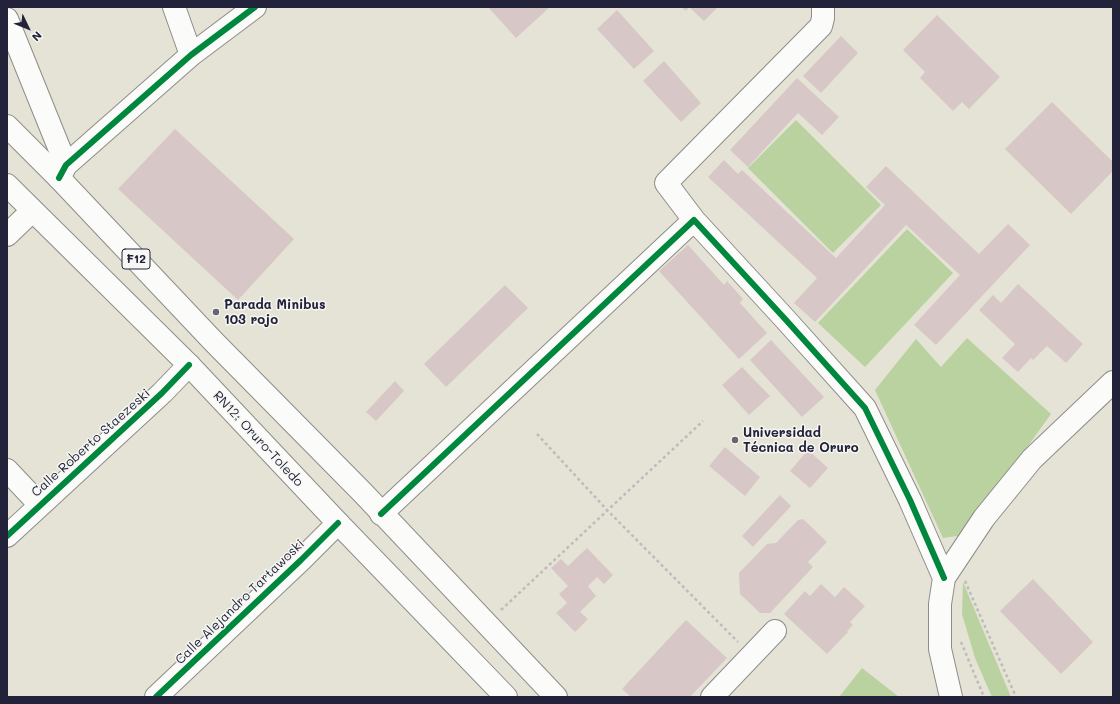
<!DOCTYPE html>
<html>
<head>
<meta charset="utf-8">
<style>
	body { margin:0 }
	#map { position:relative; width:1120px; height:704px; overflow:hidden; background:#e5e3d5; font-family:Mali,sans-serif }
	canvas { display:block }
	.frame { position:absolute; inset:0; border:8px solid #22223b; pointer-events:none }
	.north { position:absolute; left:8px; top:8px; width:40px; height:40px; -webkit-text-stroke:3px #f6f6f2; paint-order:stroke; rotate:133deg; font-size:11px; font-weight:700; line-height:16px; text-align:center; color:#22223b }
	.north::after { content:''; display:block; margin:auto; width:14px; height:18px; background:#22223b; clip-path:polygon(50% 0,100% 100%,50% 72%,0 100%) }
</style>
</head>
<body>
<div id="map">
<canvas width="1120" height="704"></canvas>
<div class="frame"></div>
<div class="north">N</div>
</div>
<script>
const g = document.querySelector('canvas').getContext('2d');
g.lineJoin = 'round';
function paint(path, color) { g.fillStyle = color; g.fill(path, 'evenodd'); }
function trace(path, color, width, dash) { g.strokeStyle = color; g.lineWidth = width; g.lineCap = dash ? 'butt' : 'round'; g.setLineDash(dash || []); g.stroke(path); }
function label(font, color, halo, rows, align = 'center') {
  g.font = font + ' Mali,sans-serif'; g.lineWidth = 3; g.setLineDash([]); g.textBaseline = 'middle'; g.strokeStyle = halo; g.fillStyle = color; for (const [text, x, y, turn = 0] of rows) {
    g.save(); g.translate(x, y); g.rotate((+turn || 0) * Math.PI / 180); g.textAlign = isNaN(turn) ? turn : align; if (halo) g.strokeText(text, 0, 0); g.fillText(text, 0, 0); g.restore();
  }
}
const green = new Path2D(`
	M796,120L881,205L833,253L748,168Z
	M907,229L953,273L865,367L818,323Z
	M967,338L1051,414L964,535L943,538L875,390L916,339L941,367Z
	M963,582L1011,697H992L975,658L962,614Z
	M862,668L899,697H839Z`);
const building = new Path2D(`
	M488,7H550L516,38Z
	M681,7H718L704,21L689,7L686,11Z
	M617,10L654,51L634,69L597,29Z
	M937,15L1000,77L969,109L962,102L953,111L920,78L925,72L903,50Z
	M841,36L858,53L821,93L803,76Z
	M664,61L701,103L681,122L643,81Z
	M797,78L839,117L822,135L798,113L748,167L730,150Z
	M1052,102L1113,162V171L1071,214L1005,149Z
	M175,129L294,239L238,300L118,189Z
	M724,160L738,174L742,170L836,258L885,205L866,187L886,166L979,254L1008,224L1030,245L936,345L914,325L960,275L906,225L815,322L794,303L817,278L708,177Z
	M688,245L724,285L727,281L743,299L740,303L767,333L739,359L659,271Z
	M1018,284L1083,344L1066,363L1047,346L1033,360L1031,358L1018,372L1002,358L1015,344L979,310L993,295L1001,303Z
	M505,285L528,308L446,387L424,364Z
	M771,340L824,397L802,417L750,360Z
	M742,367L770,396L749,415L722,385Z
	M395,381L404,391L376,421L366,412Z
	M725,447L760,477L745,496L709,466Z
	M808,450L828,468L810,488L790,471Z
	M780,495L791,506L753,547L742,536Z
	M803,519L827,542L808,562L813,567L770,613H760L740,594L739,573L767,544L776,543L798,520Z
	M587,548L613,575L604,584L597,577L588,586L596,596L580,612L588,619L575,632L556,613L567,603L559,594L568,586L551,568L561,559L568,566Z
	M1033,579L1093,642L1061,674L1000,611Z
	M821,584L835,597L844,587L865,606L850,622L853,625L847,631L848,632L827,654L784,614L805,591L810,596Z
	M686,620L727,658L690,697H631L622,689Z`);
const path = new Path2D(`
	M537,434L608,511L738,642
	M965,581L1016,697
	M501,610L703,421
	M961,642L984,697`);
const minor = new Path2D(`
	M174,7L191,55
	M7,19L66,165
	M59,178L66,165L191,55L255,7
	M694,220L666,183L821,26L823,18V7
	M7,235L32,211
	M7,470L40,505
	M381,514L694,220L786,320L865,408L910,500L944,578
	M7,536L162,393L189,365
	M156,697L301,560L338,523
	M712,697L775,631
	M951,697L940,649V604L944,578L984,518L1032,459L1113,382`);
const highway = new Path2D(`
	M7,126L59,178L213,341L363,493L556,697
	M7,185L189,365L338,523L506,697`);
const cycleway = new Path2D(`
	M59,178L66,165L191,55L255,7
	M381,514L694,220L786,320L865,408L910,500L944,578
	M7,536L162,393L189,365
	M156,697L301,560L338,523`);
const markers = [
	[216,312,4,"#666671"],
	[735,440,4,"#666671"]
];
const shields = [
	[136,259,28]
];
const shieldNames = [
	["F12",136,259]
];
const poiNames = [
	["Parada Minibus",224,305],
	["103 rojo",224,320],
	["Universidad",743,433],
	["Técnica de Oruro",743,448]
];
const streetNames = [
	["RN12: Oruro-Toledo",258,439,47],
	["Calle Roberto Staezeski",91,443,-42],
	["Calle Alejandro Tartawoski",240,602,-44]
];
paint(green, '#b9d2a0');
paint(building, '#d7c8c7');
trace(minor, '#8e8d89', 24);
trace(highway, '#8e8d89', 24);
trace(path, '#bcbcbc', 2.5, [3, 3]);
trace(minor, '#fbfbf9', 22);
trace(highway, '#fbfbf9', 22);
trace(cycleway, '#00873e', 6);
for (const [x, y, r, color] of markers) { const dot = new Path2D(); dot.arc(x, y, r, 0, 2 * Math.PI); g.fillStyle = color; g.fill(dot); trace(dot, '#f6f6f2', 1.5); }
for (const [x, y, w] of shields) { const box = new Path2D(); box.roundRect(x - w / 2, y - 10, w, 20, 3); g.fillStyle = '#f6f6f2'; g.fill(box); trace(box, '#22223b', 1); }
label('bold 12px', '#22223b', null, shieldNames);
label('bold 13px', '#22223b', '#f6f6f2', poiNames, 'left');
label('13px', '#22223b', '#f6f6f2', streetNames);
</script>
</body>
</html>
